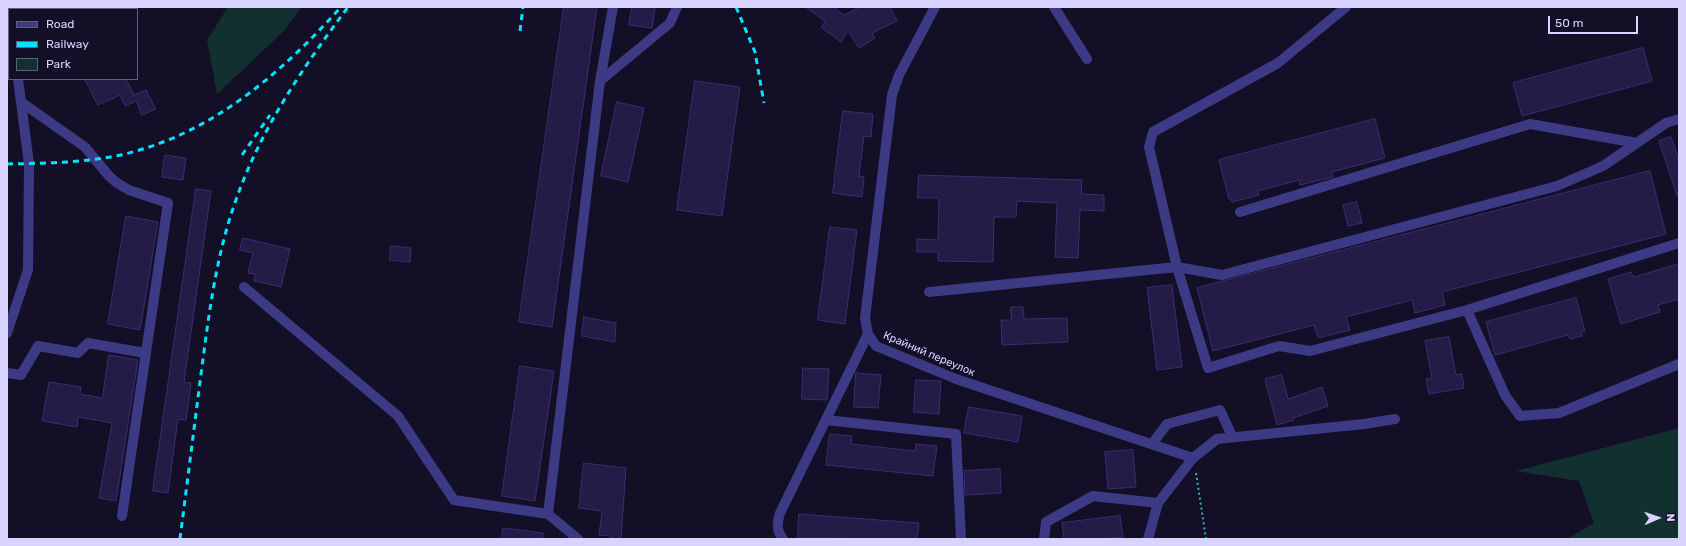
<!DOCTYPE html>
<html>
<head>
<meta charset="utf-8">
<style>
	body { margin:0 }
	#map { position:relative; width:1686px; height:546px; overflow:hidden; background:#130f26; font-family:Rubik,sans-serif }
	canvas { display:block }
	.frame { position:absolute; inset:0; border:8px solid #d9d4ff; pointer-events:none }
	.legend { position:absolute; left:8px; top:8px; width:130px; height:72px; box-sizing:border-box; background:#130f26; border:1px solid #625e7d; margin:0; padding:5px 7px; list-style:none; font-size:12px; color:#d9d4ff }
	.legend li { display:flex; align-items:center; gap:8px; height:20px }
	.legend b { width:20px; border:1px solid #625e7d }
	.north { position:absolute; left:1638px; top:498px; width:40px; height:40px; -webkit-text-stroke:3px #130f26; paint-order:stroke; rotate:88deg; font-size:11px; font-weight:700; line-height:16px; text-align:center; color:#d9d4ff }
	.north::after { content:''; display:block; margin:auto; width:14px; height:18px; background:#d9d4ff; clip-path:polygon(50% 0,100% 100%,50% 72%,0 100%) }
	.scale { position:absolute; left:1548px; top:16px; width:90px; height:18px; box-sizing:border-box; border:2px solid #d9d4ff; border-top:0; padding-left:5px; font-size:12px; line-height:14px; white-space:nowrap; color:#d9d4ff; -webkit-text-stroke:3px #130f26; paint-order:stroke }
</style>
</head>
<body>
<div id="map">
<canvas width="1686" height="546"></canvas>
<div class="frame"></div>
<ul class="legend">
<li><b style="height:5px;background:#3d3a85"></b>Road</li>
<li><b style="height:5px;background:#00e5ff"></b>Railway</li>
<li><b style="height:11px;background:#12302f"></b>Park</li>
</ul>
<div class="north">N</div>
<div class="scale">50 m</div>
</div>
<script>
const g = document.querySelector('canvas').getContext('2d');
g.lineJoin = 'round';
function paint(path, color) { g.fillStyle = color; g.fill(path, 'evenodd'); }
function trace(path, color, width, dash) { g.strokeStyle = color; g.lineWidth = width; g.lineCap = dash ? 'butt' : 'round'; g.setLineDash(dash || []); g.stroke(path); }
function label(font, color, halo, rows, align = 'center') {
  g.font = font + ' Rubik,sans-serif'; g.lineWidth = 3.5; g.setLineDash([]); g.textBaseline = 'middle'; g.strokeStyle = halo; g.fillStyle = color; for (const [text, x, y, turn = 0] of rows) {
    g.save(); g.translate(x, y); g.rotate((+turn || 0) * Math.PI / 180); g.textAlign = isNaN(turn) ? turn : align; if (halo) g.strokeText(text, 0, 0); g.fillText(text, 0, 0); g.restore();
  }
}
const green = new Path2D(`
	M228,7H302L284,31L217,94L207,40Z
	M1679,428V539H1567L1594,523L1579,481L1516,471Z`);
const building = new Path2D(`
	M564,7H597L552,327L519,322Z
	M632,7H655L652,28L629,25Z
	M806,7H833L844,15L860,7H890L897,21L872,33L875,38L859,48L848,31L841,42L821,27L825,22Z
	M1643,48L1652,81L1522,116L1513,83Z
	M85,79H126L134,95L146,90L156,109L142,115L136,101L125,106L120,95L98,105Z
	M695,81L740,87L722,216L677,210Z
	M617,102L644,108L628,182L601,176Z
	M843,111L873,114L871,137L864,136L859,176L864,177L862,197L833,193Z
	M1375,119L1385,158L1332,172L1333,177L1300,185L1299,180L1258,191L1259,195L1232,202L1231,198L1229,199L1219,160Z
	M1671,137L1679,161V196H1677L1659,141Z
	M165,155L186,158L183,180L162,177Z
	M1650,171L1666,234L1442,292L1445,305L1415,313L1412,300L1346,317L1350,330L1318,338L1314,325L1213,351L1197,288Z
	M919,175L1082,180L1081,194L1104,195V211L1080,210L1078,258L1055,257L1057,203L1017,201L1016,217H994L993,262L938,261V252H917V239L938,240L939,198H918Z
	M196,189L211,191L184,382L191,383L186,420L178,419L168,493L153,491Z
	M1357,202L1362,223L1348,226L1343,205Z
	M126,216L158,222L140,330L108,324Z
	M830,227L857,230L845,324L818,320Z
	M243,238L290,249L281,287L254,281L255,274L248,273L253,253L240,250Z
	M391,246L411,248L410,262L390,260Z
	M1679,264V299L1658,305L1660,312L1621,324L1608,279L1631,272L1633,277Z
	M1172,285L1182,367L1157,370L1147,288Z
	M1576,298L1585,331L1581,332L1582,336L1570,339L1568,335L1495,355L1486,322Z
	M1011,307H1023L1024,319L1067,318L1068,342L1002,345L1001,320H1011Z
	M584,317L616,323L615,342L582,336Z
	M1449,337L1456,375L1462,374L1464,388L1429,394L1426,379L1432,378L1425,341Z
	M109,355L138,360L116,501L99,498L112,423L78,417L77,427L42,421L49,382L81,387L80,394L102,398Z
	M520,366L554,371L535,501L502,496Z
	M803,368L829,369L827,400L802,399Z
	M856,373L881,375L878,408L854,407Z
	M1282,375L1288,399L1322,387L1328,406L1293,418L1294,420L1277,425L1265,379Z
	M916,380L941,381L939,414L914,412Z
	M969,407L1022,416L1018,442L964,433Z
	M830,434L852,436L851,444L915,451L916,444L937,446L933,476L826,465Z
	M1133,450L1136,487L1108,489L1105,452Z
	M584,463L626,468L621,539H611V536L599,535L602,511L579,508Z
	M1000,469L1001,493L965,495L964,471Z
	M799,514L919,523L917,539L798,538Z
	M1120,516L1123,537L1104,539H1064L1062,523Z
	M503,528L543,533V539H502Z`);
const path = new Path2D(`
	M1196,473L1206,539`);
const minor = new Path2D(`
	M8,7L9,12
	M935,7L899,75L892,95L865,318L868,334L876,346L956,379L1193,458
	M1054,7L1087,59
	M600,81L670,23L677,7
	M21,102L85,147L109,176L117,183L129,190L168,203L122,516
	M1679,119L1666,123L1603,166L1557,186L1222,275L1177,267L1208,368L1279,346L1310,351L1467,310L1505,395L1520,416L1559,413L1679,364
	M1240,212L1530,124L1637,143
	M244,287L398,416L454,500L548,514
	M929,292L1177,267L1149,147L1153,132L1278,63L1346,7
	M1467,310L1679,243
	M7,333L28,270L29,164L18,79
	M7,373L21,375L38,346L78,353L88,343L145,353
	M826,420L956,434L961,539
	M1152,444L1167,424L1220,410L1232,436
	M578,539L548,514L600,81L613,7
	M783,539C776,530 777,524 780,513L868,334
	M1044,539L1046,522L1093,496L1158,503L1193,458L1217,439L1364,424L1395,419
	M1148,539L1158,503`);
const rail = new Path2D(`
	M736,7L755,52L764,103
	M520,31L523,7
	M242,155L270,115
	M7,164C50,163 95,163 136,151C219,128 285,69 341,7
	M180,539C187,484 194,429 201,374C209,314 216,254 237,197C262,127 304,66 348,7`);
const streetNames = [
	["Крайний переулок",929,354,23]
];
paint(green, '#12302f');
paint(building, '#241b47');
trace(building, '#3b2d73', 1);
trace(path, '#2fb8b0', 2, [2, 3]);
trace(minor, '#3d3a85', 10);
trace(rail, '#00e5ff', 3, [6, 5]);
label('11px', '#d9d4ff', '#130f26', streetNames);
</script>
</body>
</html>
